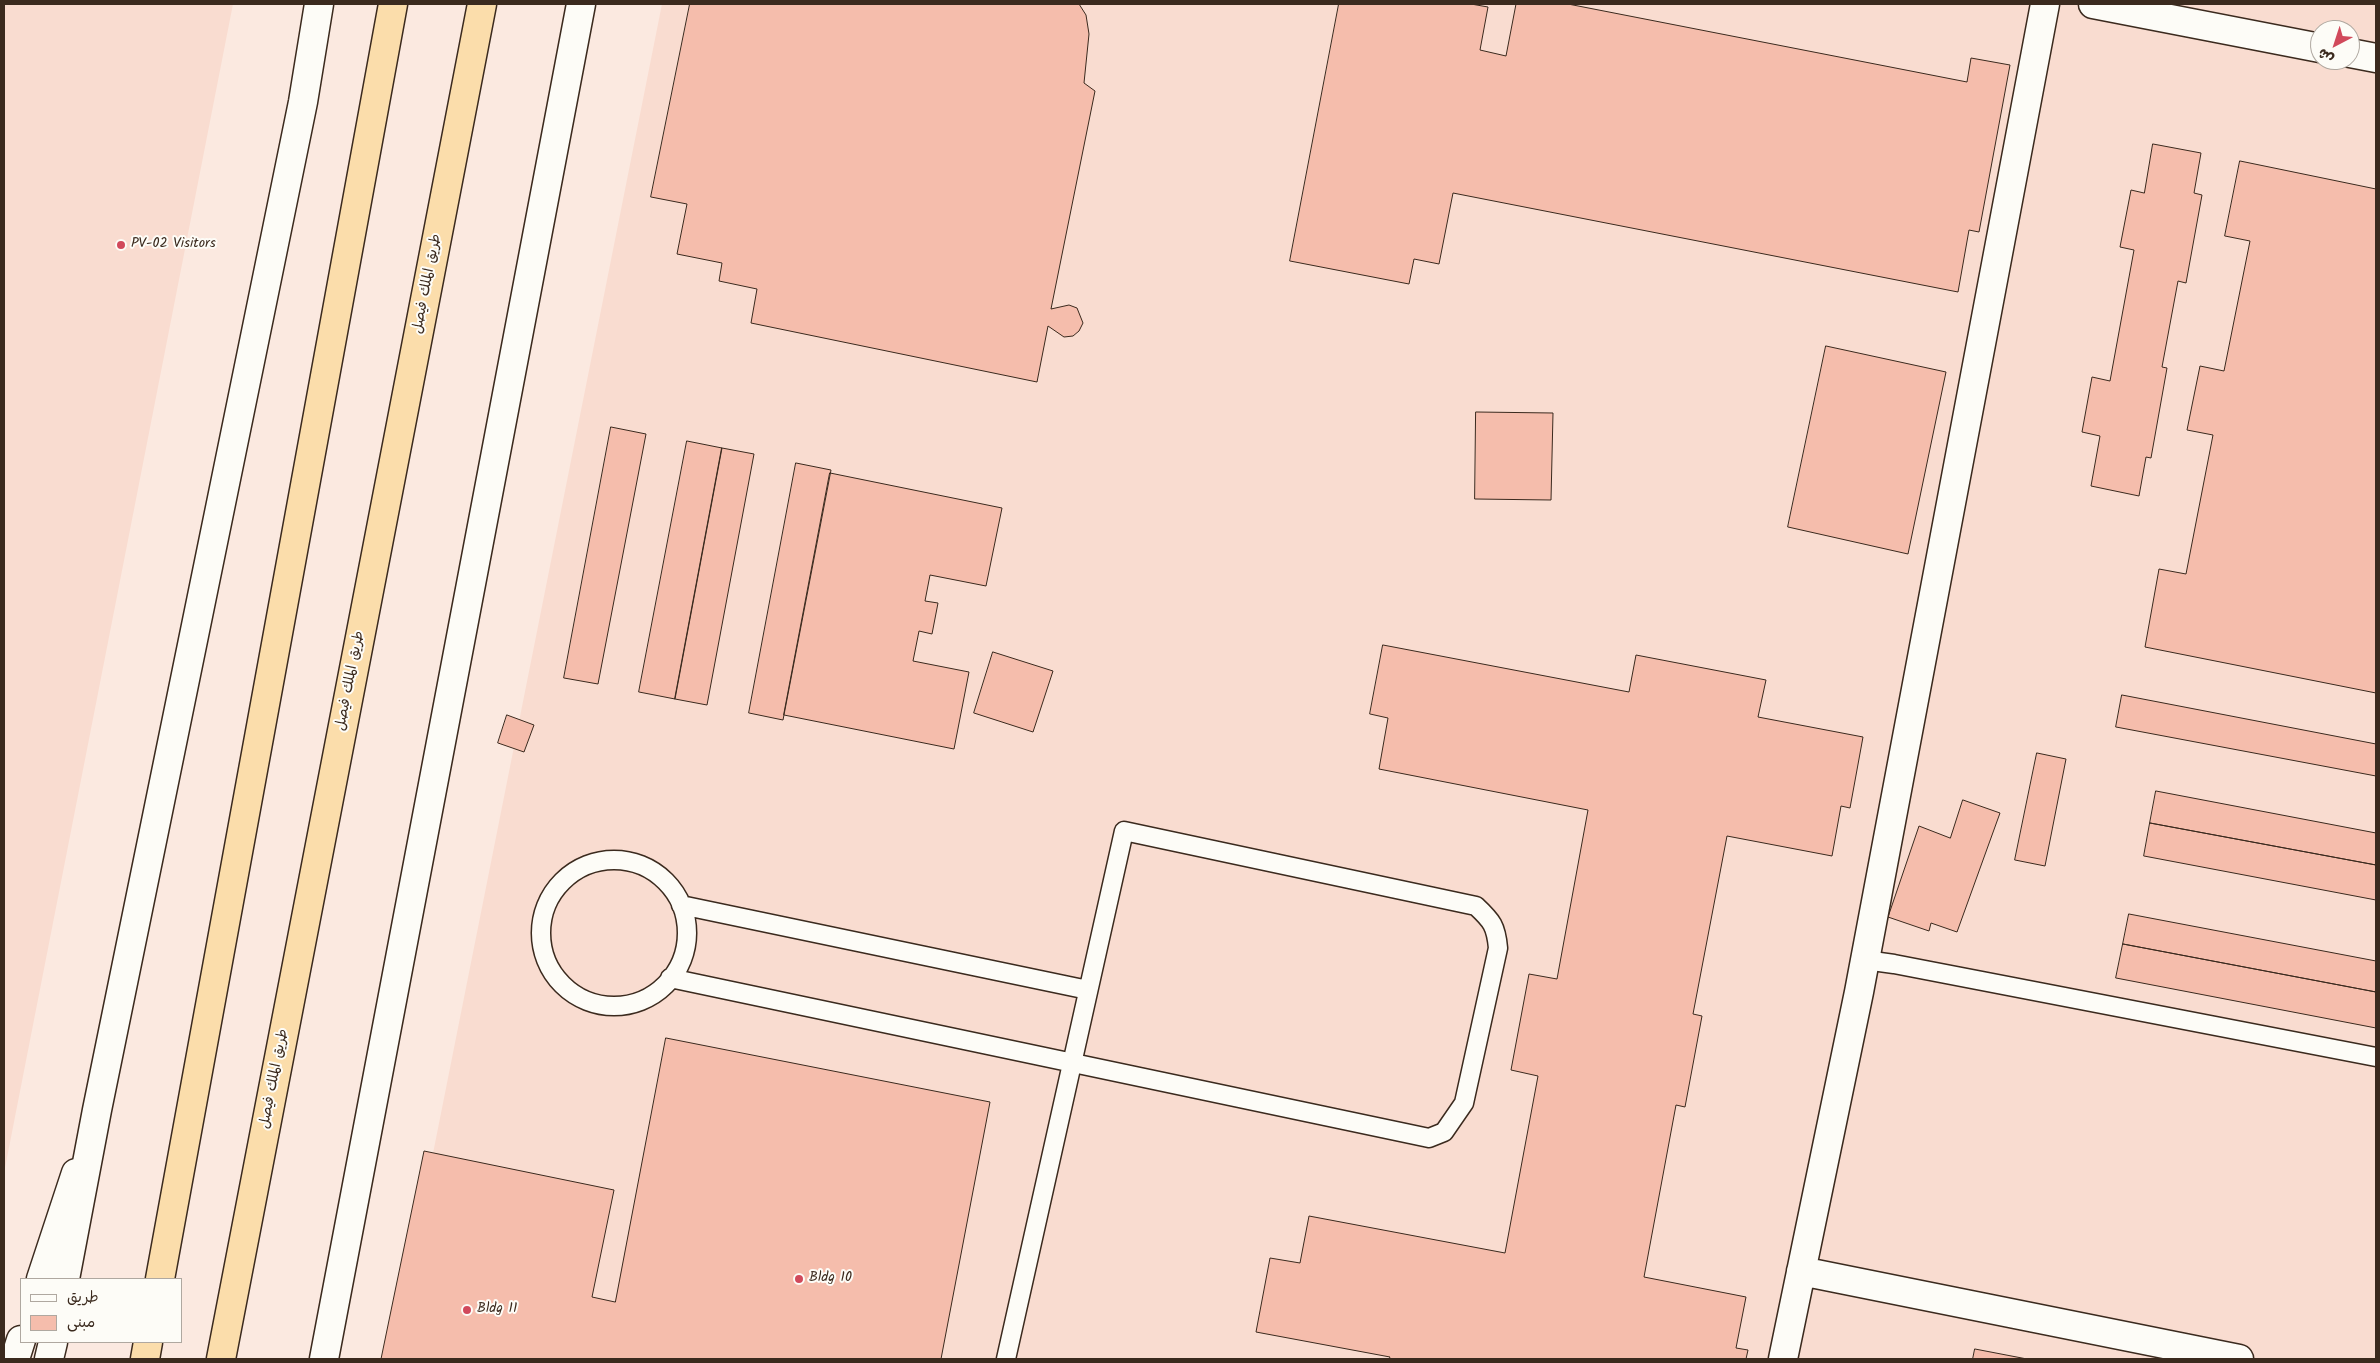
<!DOCTYPE html>
<html>
<head>
<meta charset="utf-8">
<style>
	body { margin:0 }
	#map { position:relative; width:2380px; height:1363px; overflow:hidden; background:#fbe9e0; font-family:Kalam,"Playpen Sans Arabic",sans-serif }
	canvas { display:block }
	.frame { position:absolute; inset:0; border:5px solid #3b2a1e; pointer-events:none }
	.legend { position:absolute; left:20px; top:1278px; width:162px; height:65px; box-sizing:border-box; background:#fdfcf7; border:1px solid #afa8a0; margin:0; padding:6px 9px; list-style:none; font-size:15px; color:#3b2a1e }
	.legend li { display:flex; align-items:center; gap:10px; height:25px }
	.legend b { width:25px; border:1px solid #afa8a0 }
	.north { position:absolute; left:2310px; top:20px; width:50px; height:50px; box-sizing:border-box; background:#fdfcf7; border:1px solid #afa8a0; border-radius:50%; rotate:220deg; font-size:14px; font-weight:700; line-height:20px; text-align:center; color:#3b2a1e }
	.north::after { content:''; display:block; margin:auto; width:18px; height:22px; background:#d1495b; clip-path:polygon(50% 0,100% 100%,50% 72%,0 100%) }
</style>
</head>
<body>
<div id="map">
<canvas width="2380" height="1363"></canvas>
<div class="frame"></div>
<ul class="legend">
<li><b style="height:6px;background:#fdfcf7"></b>طريق</li>
<li><b style="height:14px;background:#f5bdac"></b>مبنى</li>
</ul>
<div class="north">ش</div>
</div>
<script>
const g = document.querySelector('canvas').getContext('2d');
g.lineJoin = 'round';
function paint(path, color) { g.fillStyle = color; g.fill(path, 'evenodd'); }
function trace(path, color, width, dash) { g.strokeStyle = color; g.lineWidth = width; g.lineCap = dash ? 'butt' : 'round'; g.setLineDash(dash || []); g.stroke(path); }
function label(font, color, halo, rows, align = 'center') {
  g.font = font + ' Kalam,"Playpen Sans Arabic",sans-serif'; g.lineWidth = 4; g.setLineDash([]); g.textBaseline = 'middle'; g.strokeStyle = halo; g.fillStyle = color; for (const [text, x, y, turn = 0] of rows) {
    g.save(); g.translate(x, y); g.rotate((+turn || 0) * Math.PI / 180); g.textAlign = isNaN(turn) ? turn : align; if (halo) g.strokeText(text, 0, 0); g.fillText(text, 0, 0); g.restore();
  }
}
const built = new Path2D(`
	M4,4H233L4,1173Z
	M662,4H2376V1359H392ZM2320,30H2350V60H2320Z`);
const building = new Path2D(`
	M690,4H1079L1086,15L1089,34L1084,83L1095,91L1051,309L1069,305L1077,308L1083,323L1079,331L1073,336L1064,337L1048,326L1037,382L751,323L757,289L719,281L722,263L677,254L687,204L651,197Z
	M1339,4H1471L1488,7L1480,50L1506,56L1516,4H1568L1967,82L1971,58L2010,65L1979,232L1969,230L1958,292L1453,193L1439,264L1414,259L1409,284L1290,261Z
	M2153,144L2201,153L2194,193L2202,195L2186,283L2178,281L2162,367L2167,368L2151,458L2146,457L2139,496L2091,486L2100,436L2082,432L2092,377L2110,381L2134,250L2120,247L2131,190L2144,193Z
	M2240,161L2376,189V693L2145,647L2159,569L2186,574L2213,435L2187,430L2200,366L2224,371L2250,241L2225,236Z
	M1826,346L1946,372L1908,554L1788,527Z
	M1476,412L1553,413L1551,500L1475,499Z
	M611,427L646,434L598,684L564,678Z
	M687,441L722,448L675,699L639,692Z
	M722,448L754,454L707,705L675,699Z
	M796,463L831,470L783,720L749,713Z
	M830,473L1002,508L986,586L930,575L925,601L938,603L932,634L919,631L913,661L969,672L954,749L784,715Z
	M1383,645L1629,692L1636,655L1766,680L1758,717L1863,737L1850,808L1841,806L1832,856L1727,836L1693,1014L1702,1016L1685,1107L1676,1105L1644,1277L1746,1297L1736,1348L1748,1350L1746,1359H1389L1390,1357L1256,1332L1270,1258L1300,1263L1309,1216L1505,1253L1538,1076L1511,1070L1529,974L1557,979L1588,810L1379,769L1388,718L1370,714Z
	M993,652L1053,671L1033,732L974,713Z
	M2122,695L2376,744V776L2116,727Z
	M507,715L534,725L524,752L498,743Z
	M2037,753L2066,759L2045,866L2015,860Z
	M2156,791L2376,833V865L2150,823Z
	M1963,800L2000,813L1957,932L1931,923L1929,931L1888,917L1919,826L1950,838Z
	M2150,823L2376,865V900L2144,856Z
	M2129,914L2376,961V992L2123,944Z
	M2123,944L2376,992V1028L2116,978Z
	M666,1038L990,1102L941,1359H381L424,1151L614,1190L592,1297L615,1302Z
	M1975,1349L2027,1359H1973Z`);
const lane = new Path2D(`
	M541 933a73 73 0 1 1 146 0a73 73 0 1 1-146 0Z
	M681,905L1088,990
	M1865,960L1894,964L2376,1057
	M670,978L1429,1138L1444,1132L1464,1103L1498,948C1496,926 1492,921 1476,906L1124,831L1006,1359`);
const street = new Path2D(`
	M2093,4L2320,48
	M2350,53L2376,58
	M1801,1271L2239,1359
	M41,1279L76,1173
	M15,1359L21,1340
	M1783,1359L1859,992L2045,4`);
const secondary = new Path2D(`
	M65,1279L97,1110L303,102L319,4
	M49,1359L53,1342
	M324,1359L581,4`);
const highway = new Path2D(`
	M160,1279L393,4
	M145,1359L148,1342
	M221,1359L482,4`);
const markers = [
	[121,245,5,"#d1495b"],
	[799,1279,5,"#d1495b"],
	[467,1310,5,"#d1495b"]
];
const poiNames = [
	["PV-02 Visitors",131,245],
	["Bldg 10",809,1279],
	["Bldg 11",477,1310]
];
const streetNames = [
	["طريق الملك فيصل",428,284,-79],
	["طريق الملك فيصل",351,681,-79],
	["طريق الملك فيصل",275,1079,-79]
];
paint(built, '#f9dcd0');
paint(building, '#f5bdac');
trace(building, '#3b2a1e', 1);
trace(lane, '#3b2a1e', 21);
trace(street, '#3b2a1e', 31);
trace(secondary, '#3b2a1e', 31);
trace(highway, '#3b2a1e', 31);
trace(lane, '#fdfcf7', 18);
trace(street, '#fdfcf7', 28);
trace(secondary, '#fdfcf7', 28);
trace(highway, '#fbddab', 28);
for (const [x, y, r, color] of markers) { const dot = new Path2D(); dot.arc(x, y, r, 0, 2 * Math.PI); g.fillStyle = color; g.fill(dot); trace(dot, '#fdfcf7', 2); }
label('14px', '#3b2a1e', '#fdfcf7', poiNames, 'left');
label('14px', '#3b2a1e', '#fdfcf7', streetNames);
</script>
</body>
</html>
